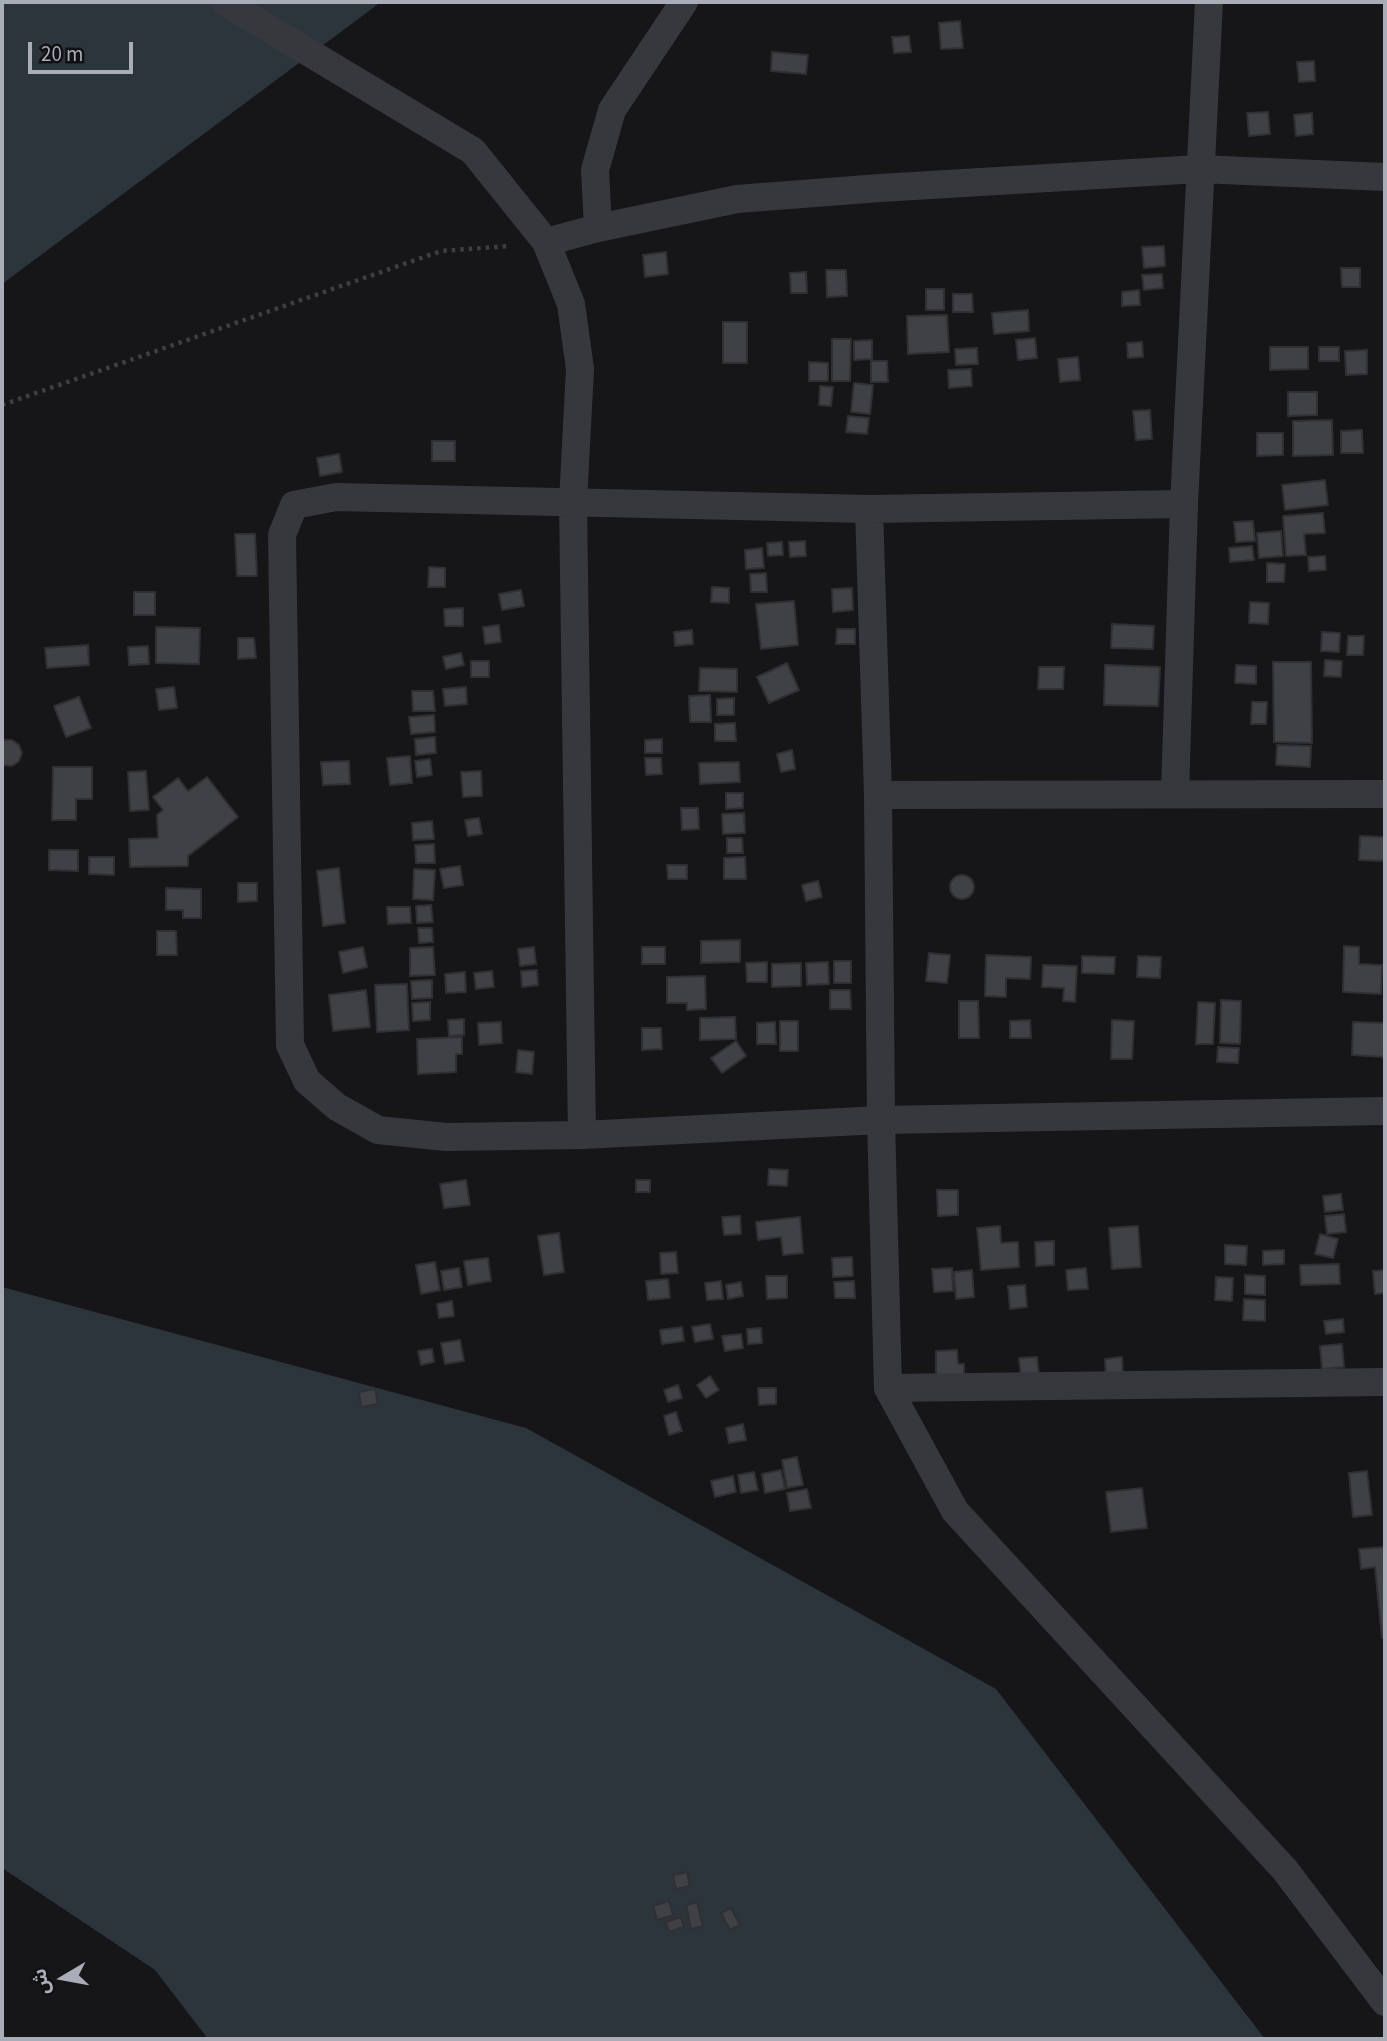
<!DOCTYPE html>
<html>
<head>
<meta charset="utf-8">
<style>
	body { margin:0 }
	#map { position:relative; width:1387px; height:2041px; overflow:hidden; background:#161618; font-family:"Source Sans 3","Noto Sans Arabic",sans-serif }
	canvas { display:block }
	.frame { position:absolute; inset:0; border:4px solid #a8adb8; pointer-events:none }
	.north { position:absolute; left:28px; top:1943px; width:70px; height:70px; -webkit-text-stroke:5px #111113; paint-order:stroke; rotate:260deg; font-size:19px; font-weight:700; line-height:28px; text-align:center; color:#a8adb8 }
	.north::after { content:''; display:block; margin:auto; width:24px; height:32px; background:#a8adb8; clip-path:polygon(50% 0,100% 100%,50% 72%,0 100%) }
	.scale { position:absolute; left:28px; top:42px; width:105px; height:32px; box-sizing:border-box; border:4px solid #a8adb8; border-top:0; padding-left:9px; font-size:21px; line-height:24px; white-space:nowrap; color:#a8adb8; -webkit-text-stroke:5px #111113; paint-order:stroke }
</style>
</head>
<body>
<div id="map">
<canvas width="1387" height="2041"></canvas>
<div class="frame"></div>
<div class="north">ش</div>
<div class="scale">20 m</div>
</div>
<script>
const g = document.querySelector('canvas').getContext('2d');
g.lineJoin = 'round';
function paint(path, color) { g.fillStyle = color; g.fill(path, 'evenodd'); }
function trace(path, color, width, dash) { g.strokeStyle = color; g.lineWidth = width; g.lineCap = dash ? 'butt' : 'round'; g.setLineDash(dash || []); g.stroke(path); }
const water = new Path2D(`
	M2,2H381L2,284Z
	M2,1287L526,1428L996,1689L1265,2039H208L155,1970L2,1868Z`);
const building = new Path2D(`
	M960,21L963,48L941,49L939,23Z
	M909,36L911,52L894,53L892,37Z
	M772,52L808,55L806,74L771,71Z
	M1314,61L1315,81L1299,82L1297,62Z
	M1268,112L1270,134L1249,136L1247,113Z
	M1312,113L1313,134L1296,136L1294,115Z
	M1164,246L1165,266L1144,268L1142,247Z
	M666,252L668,274L645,277L643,255Z
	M1341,268H1360V287H1342Z
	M826,270H846L847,296L827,297Z
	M806,272L807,293H791L790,273Z
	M1162,274L1163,288L1144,290L1142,275Z
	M926,289H944V310H926Z
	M1139,290L1140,305L1122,306V292Z
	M953,294H972L973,312H953Z
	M1028,310L1029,331L994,334L992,313Z
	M947,315L949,352L908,354L907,316Z
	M723,322H747V363H723Z
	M1035,338L1037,358L1018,360L1016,340Z
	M832,339H851L850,381H832Z
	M872,340V359L854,360V341Z
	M1142,342L1143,357L1128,358L1127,343Z
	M1270,347H1308V369L1270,370Z
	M1319,347H1339V361H1319Z
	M977,348L978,364L956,365L955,349Z
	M1367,350V374L1346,375L1345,351Z
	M1078,357L1080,380L1060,382L1058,359Z
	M871,361H887L888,382H871Z
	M809,362L828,363V381H809Z
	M971,369L972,386L949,388L948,370Z
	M854,383L873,385L870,414L851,412Z
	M820,386L833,387L831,406L819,405Z
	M1288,392H1317V415L1288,416Z
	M1150,410L1152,439L1136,440L1133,411Z
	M848,416L869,418L867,434L846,432Z
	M1332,420L1333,455L1293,456V421Z
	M1362,430L1363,453H1341V431Z
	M1257,433H1283V455L1257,456Z
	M432,441H455V461H432Z
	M339,454L342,472L320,476L317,458Z
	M1325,480L1328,505L1285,510L1282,485Z
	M1323,513L1325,533L1304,534L1306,555L1286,556L1283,516Z
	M1253,521L1255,541L1236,542L1234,522Z
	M1281,531L1283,556L1259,558L1257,533Z
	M235,534H255L257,576H237Z
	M805,541L806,556L790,557L789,542Z
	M782,542L783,555L768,556L767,543Z
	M1252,546L1254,560L1230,562L1229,548Z
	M762,548L764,568L746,569L745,550Z
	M1325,556L1326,570L1309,571L1308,557Z
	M1267,563L1285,564L1284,582H1267Z
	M429,567L445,568V587H428Z
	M766,573L767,592H751L750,574Z
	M712,587L729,588V603L711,602Z
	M852,588L853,610L833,612L832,589Z
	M521,590L524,606L502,610L499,594Z
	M134,592H155V615H134Z
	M794,601L798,645L761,649L756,604Z
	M1250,602L1269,603L1268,624L1249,623Z
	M463,608V626H445L444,609Z
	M1112,624L1154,626L1153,649L1111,648Z
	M499,625L501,642L485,644L483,627Z
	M156,627L200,628L199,664L156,663Z
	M837,629H855V644H836Z
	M692,630L693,644L675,646L674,632Z
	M1322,632L1340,633L1339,652L1321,651Z
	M1348,636H1364L1363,655H1347Z
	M238,638H254L256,658L238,659Z
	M88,645L89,665L47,668L45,648Z
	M148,646L149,664L129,665L128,647Z
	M461,653L464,665L446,669L443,657Z
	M1325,660L1342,661L1341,677L1324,676Z
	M471,661H489V677H471Z
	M1273,662H1311L1312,743L1274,742Z
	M787,663L799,690L769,703L757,677Z
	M1105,665L1160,667L1158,706L1104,705Z
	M1236,665L1256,666V684L1235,683Z
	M1039,667H1064L1063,689H1038Z
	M700,668L737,669V692L699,691Z
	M174,687L177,708L159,710L156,689Z
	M466,687L467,704L445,706L443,689Z
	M412,691H433L435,711H413Z
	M710,695L711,722H690L689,696Z
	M79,697L91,728L66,737L54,706Z
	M734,698V715H717V699Z
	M1252,702H1267L1266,724H1251Z
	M434,715L435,732L411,734L409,717Z
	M735,723L736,741H715V724Z
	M435,737L436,753L416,755L415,739Z
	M662,739V753H645V740Z
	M2,740H12L19,745L22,753L19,761L12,766L2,765Z
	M1277,745L1311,746L1310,767L1276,765Z
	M792,750L795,769L781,772L777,754Z
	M410,756L412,783L390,785L387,758Z
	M645,758H661L662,774L646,775Z
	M430,759L432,775L417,777L415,761Z
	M349,761L350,784L323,785L321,762Z
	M739,762L740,782L700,784L699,763Z
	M53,767H92V799H76V820H52Z
	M146,771L149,810L130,811L128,772Z
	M481,771L482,796L463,797L461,772Z
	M207,777L238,817L188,856V866L130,867L129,839L158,838L157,815L163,810L153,797L178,778L188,791Z
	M726,793H743V808L726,809Z
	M681,808H698L699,829L682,830Z
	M744,813L745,833L723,834L722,814Z
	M479,818L482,834L468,836L465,820Z
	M432,821L434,839L413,840L412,823Z
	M1360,836L1385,837V861L1359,860Z
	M727,838H742L743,853H727Z
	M434,844L435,863H416L415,845Z
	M49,850H78V871L49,870Z
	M89,857H114V875L89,874Z
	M745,857L746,879H724V858Z
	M667,865H687V879H668Z
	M460,866L463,885L444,888L440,869Z
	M339,868L345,923L323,926L317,871Z
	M414,869L435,870L433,900L413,899Z
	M950 887a12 12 0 1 1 24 0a12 12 0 1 1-24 0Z
	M818,881L822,897L806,901L802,885Z
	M238,883H257V901L238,902Z
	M166,888L201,889V918H183V910H166Z
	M431,905L433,922L417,923L416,906Z
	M387,907H410L411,923L388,924Z
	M418,928H432L433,942L419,943Z
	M157,931H176L177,955H157Z
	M740,940V962L701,963V941Z
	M1344,946L1359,947V964L1382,965L1381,994L1343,992Z
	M363,947L367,967L343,973L339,952Z
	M433,947L435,975L410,976V948Z
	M534,947L536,964L520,966L518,949Z
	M642,947H665V964H642Z
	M929,953L950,955L947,983L926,981Z
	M986,955L1031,957L1030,979L1006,978V997L985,996Z
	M1082,956L1115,957L1114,974L1082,973Z
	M1138,956L1161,957L1160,978L1137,977Z
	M834,961H851V983H834Z
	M767,962V982H747L746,963Z
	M828,962L829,984L807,985L806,963Z
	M801,963V986L772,987V964Z
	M1043,965L1077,966L1075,1002L1063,1001L1064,988L1042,987Z
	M537,970L538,985L522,987L521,971Z
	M492,971L494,987L476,989L474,973Z
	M465,972L466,992L446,993L445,974Z
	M705,976L706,1009L687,1010V1003H667V977Z
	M432,980V998L412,999L411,981Z
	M407,984L409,1030L377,1032L375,985Z
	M366,990L370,1027L333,1031L329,995Z
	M830,990H850L851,1009H830Z
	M1221,1000L1241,1001L1240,1044L1220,1043Z
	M959,1001H978L979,1038H959Z
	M430,1002V1020L413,1021L412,1003Z
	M1198,1002L1215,1003L1213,1044H1196Z
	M735,1017L736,1039L700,1040V1018Z
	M464,1019V1035L449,1036L448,1020Z
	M1030,1020L1031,1038H1010V1021Z
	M1112,1020L1134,1021L1132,1059H1111Z
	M780,1021H798V1051H780Z
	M501,1022L502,1043L479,1045L478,1023Z
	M775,1022L776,1044H757V1023Z
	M1353,1022L1385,1023V1057L1352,1055Z
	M642,1028H661L662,1049L642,1050Z
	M462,1037V1054H456V1072L418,1074L417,1039Z
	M736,1041L746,1056L722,1073L711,1058Z
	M1218,1047L1239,1048L1238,1063L1217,1062Z
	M518,1050L534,1052L532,1074L516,1072Z
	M769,1169L788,1170L787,1186L768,1185Z
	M466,1180L470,1205L444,1208L440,1184Z
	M636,1180H650V1192H636Z
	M937,1190H958V1215L938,1216Z
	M1341,1194L1343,1210L1325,1212L1323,1196Z
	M1344,1214L1346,1232L1327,1234L1325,1216Z
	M740,1216L741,1234L724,1235L722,1217Z
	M800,1217L803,1253L783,1255L781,1237L758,1240L756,1222Z
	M1000,1226L1001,1243L1018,1242L1019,1267L981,1270L977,1228Z
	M1138,1226L1141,1267L1112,1269L1109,1228Z
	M559,1233L564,1272L544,1275L538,1236Z
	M1320,1234L1338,1239L1333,1258L1315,1254Z
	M1054,1241V1265L1036,1266L1035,1242Z
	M1225,1245L1247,1246L1246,1265L1225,1264Z
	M1284,1250V1264L1263,1265V1251Z
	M676,1252L678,1273L661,1274L660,1253Z
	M852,1257L853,1276L833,1277L832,1258Z
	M488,1258L491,1281L468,1285L464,1261Z
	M435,1262L440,1290L421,1294L416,1265Z
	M1339,1264L1340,1284L1301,1285L1300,1265Z
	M459,1268L462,1287L444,1290L441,1271Z
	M952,1268L953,1291L934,1292L932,1269Z
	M1086,1268L1088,1289L1068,1290L1066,1270Z
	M972,1270L974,1297L956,1299L954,1272Z
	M1385,1270V1293L1375,1294L1373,1271Z
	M1245,1275L1265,1276V1295L1245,1294Z
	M766,1276H787V1298L767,1299Z
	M1216,1277L1233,1278L1232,1301L1215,1300Z
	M668,1279L670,1298L648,1300L646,1281Z
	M721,1281L723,1299L707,1300L705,1283Z
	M854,1281L855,1298H835L834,1282Z
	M741,1282L743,1296L728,1299L726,1285Z
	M1025,1285L1027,1307L1010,1309L1008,1286Z
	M1244,1299L1265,1300V1321L1243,1320Z
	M452,1301L454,1316L439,1318L437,1304Z
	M1343,1319L1344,1332L1326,1334L1324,1321Z
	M710,1324L713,1339L695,1342L692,1327Z
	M682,1327L684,1341L662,1344L660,1330Z
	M761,1328L762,1343L748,1344L747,1329Z
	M741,1334L743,1348L725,1351L722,1336Z
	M460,1340L464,1361L445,1364L441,1343Z
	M1342,1344L1344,1367L1322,1369L1320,1346Z
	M432,1349L434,1362L421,1365L418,1351Z
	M957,1350L958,1364H964V1378H936V1351Z
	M1037,1357L1039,1375L1021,1377L1019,1358Z
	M1122,1357L1123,1375L1106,1377L1105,1359Z
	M710,1376L719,1390L706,1398L697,1385Z
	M678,1385L682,1398L668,1402L664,1390Z
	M758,1388H776V1404L759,1405Z
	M375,1389L378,1404L361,1407L359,1392Z
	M676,1412L682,1431L669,1435L664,1416Z
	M743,1424L746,1440L729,1443L726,1428Z
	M797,1457L803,1485L787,1488L782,1460Z
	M781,1470L785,1489L765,1493L762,1474Z
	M1367,1471L1372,1515L1353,1517L1349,1473Z
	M754,1472L758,1490L741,1493L738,1475Z
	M733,1476L736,1492L715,1497L711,1481Z
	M1142,1488L1147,1528L1111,1532L1106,1492Z
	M807,1489L811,1508L790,1511L787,1493Z
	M1385,1547V1638H1382L1375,1567L1361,1569L1359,1549Z
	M687,1872L690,1886L676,1889L673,1875Z
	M669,1901L673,1915L657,1920L653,1906Z
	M697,1902L703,1926L691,1929L686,1905Z
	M731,1908L740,1925L730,1930L721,1913Z
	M681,1917L684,1927L669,1932L666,1922Z`);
const path = new Path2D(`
	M2,405L441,251L510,246`);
const minor = new Path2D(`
	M225,2L473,151L546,242L571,304L580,369L573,502L582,1135
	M598,228L595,170L612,110L684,2
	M546,242L598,228L737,199L880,188L1199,169L1385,177
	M1184,504L869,509L336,497L294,505L282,535L290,1045L307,1081L337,1107L378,1130L446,1137L582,1135L881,1120L1385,1111
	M869,509L878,795L881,1120L888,1388L955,1511L1285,1870L1385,2002
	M1175,794L1184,504L1209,2
	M878,795L1385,794
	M888,1388L1385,1382`);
paint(water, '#2c353c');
paint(building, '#404145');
trace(building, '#303034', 2);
trace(path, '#3d3f44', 4.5, [3.5, 5]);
trace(minor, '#37383d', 28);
</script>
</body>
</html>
